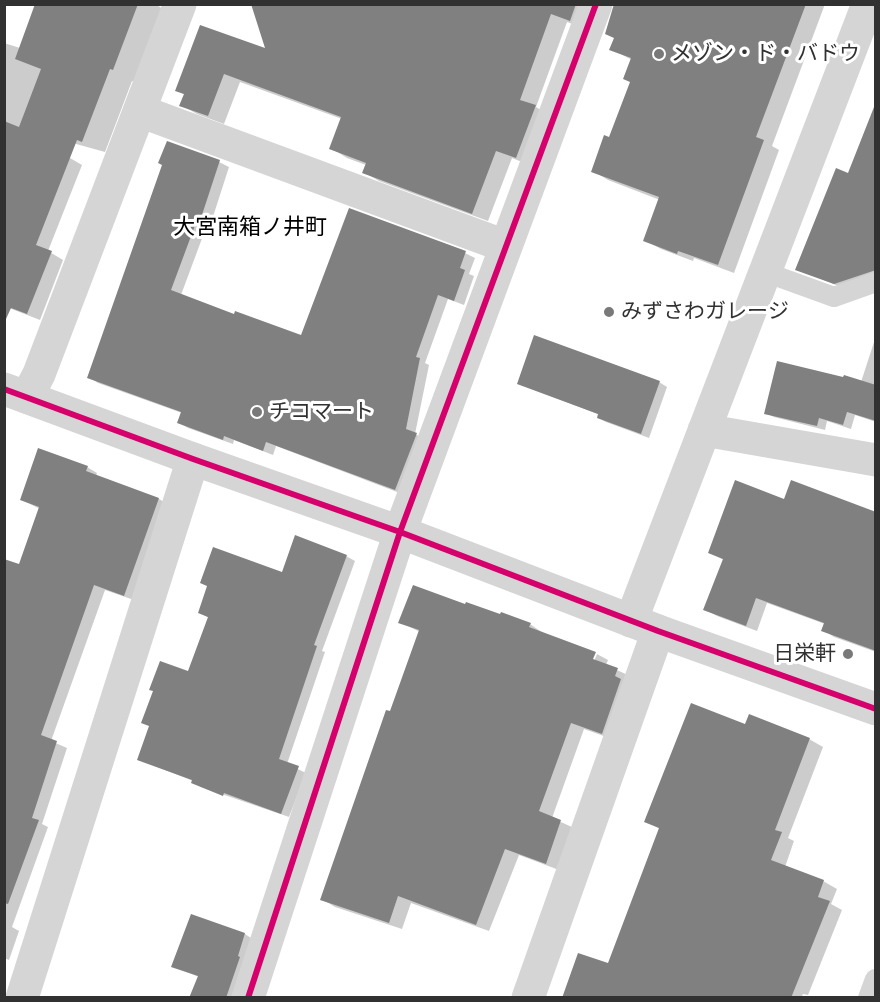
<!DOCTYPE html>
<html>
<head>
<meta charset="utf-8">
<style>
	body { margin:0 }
	#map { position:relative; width:880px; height:1002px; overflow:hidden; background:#fff; font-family:"Varela Round",sans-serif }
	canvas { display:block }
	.frame { position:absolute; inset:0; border:6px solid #313131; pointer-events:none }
</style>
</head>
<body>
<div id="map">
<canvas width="880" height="1002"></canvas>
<div class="frame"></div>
</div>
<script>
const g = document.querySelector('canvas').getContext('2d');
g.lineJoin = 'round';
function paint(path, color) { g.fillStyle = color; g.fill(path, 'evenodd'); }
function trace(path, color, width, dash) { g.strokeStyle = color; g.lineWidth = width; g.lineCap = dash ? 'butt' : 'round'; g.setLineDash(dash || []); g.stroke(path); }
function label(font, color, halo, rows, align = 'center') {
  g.font = font + ' "Varela Round","Noto Sans JP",sans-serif'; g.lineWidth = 6; g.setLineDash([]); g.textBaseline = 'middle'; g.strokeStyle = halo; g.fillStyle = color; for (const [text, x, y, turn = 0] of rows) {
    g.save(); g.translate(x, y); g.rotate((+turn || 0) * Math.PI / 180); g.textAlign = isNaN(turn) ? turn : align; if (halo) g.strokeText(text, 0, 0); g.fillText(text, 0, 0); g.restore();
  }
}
const shadow = new Path2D(`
	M37,4H155L163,9L135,82L132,81L105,152L4,124V43L20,48Z
	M252,4H595L586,29L567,22L536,107L551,116L532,166L512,158L488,221L379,181L364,172L366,165L347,158L331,148L342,119L240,82L224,124L197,114L181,105L185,95L177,90L268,51Z
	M616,4H825L772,146L779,150L734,273L694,258L693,261L661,249L645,240L660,200L608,180L593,171L610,139L631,82L632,60L611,49L615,38Z
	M874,139L876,140V278L843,288L797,269L849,175Z
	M70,158L82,165L48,251L63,260L40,320L4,306L26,162Z
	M219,162L229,167L210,226L207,225L181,295L235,316L302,337L465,253L475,258L469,274L474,276L464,305L448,299L425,363L429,365L415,434L426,440L405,495L276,446L273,455L234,440L233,444L188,428L178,422L182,413L98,383L89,377Z
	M876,336V422L855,415L851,429L827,421L825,430L774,417L766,413L844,379L861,382Z
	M659,382L667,387L649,438L606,422L599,418L600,415L518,383Z
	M87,467L97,473L96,476L159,499L169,505L134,600L105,590L51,741L67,748L42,824L48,827L12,927L19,931L9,960L4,958V573L20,566L40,509L22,500Z
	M785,501L876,514V652L834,637L823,630L825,624L767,603L757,631L717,616L705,609L724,560L710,553Z
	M346,556L355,561L322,651L325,652L287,764L306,773L289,817L201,787L193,781L138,759L189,673L209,618L200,613L283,574Z
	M466,606L530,624L589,665L592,666L597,654L608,660L606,665L630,676L615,740L584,729L552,818L574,828L559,870L519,855L489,931L411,903L402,929L335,907L322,899L420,632L400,622Z
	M746,726L809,739L823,747L788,838L794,841L785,867L823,881L837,889L831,904L842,910L808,995L803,994L801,998H568L609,965L660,829L646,821Z
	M192,916L245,934L254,940L236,998H198L199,977L173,966Z`);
const building = new Path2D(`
	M35,4H138L113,70L110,69L82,142L77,140L36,245L52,251L27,314L11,308L6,319H4V121L19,127L41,69L15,59Z
	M251,4H576L570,21L551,14L520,100L536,105L516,158L496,151L472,214L362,173L366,163L329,149L341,117L224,74L208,116L179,106L184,94L175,91L200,25L265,48Z
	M614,4H806L756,137L764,140L718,265L678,251L677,254L643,241L659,197L591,172L604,135L609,137L630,82L623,79L631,58L609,50L614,38L605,34Z
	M874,107L876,270L834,284L795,270L836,168L848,173Z
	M167,141L220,160L200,221L197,220L171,290L234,314L235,311L301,335L349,208L466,251L460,268L465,270L454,301L438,295L416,357L420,358L406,429L417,433L395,490L266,442L263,451L224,436L223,440L177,423L181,412L87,378L162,165L158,163Z
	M534,335L660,381L641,434L597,418L598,414L517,384Z
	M777,361L843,377L844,375L876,385V421L847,412L843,425L819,418L817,426L764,414Z
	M38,448L88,466L86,471L159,498L124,596L94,585L41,735L57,741L32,818L39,820L8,904L4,903V559L19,564L39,507L20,500Z
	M735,480L784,499L791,480L876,512V651L821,631L824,623L756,598L746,626L703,610L723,559L708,553Z
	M295,535L347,555L314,645L317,646L279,759L299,766L281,814L224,793L223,796L191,783L192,780L137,760L149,726L141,723L153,691L149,690L160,661L188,671L208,617L198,613L207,586L200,583L213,547L282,572Z
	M413,585L465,604L466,602L500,614L501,612L531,623L529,627L596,652L593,659L618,668L615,676L621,679L602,734L571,723L539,811L561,820L546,864L505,849L476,925L398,896L389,923L320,900L386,710L390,711L419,630L398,623Z
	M691,703L745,724L749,714L810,738L775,830L782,832L771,860L824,880L818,897L830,901L791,998H562L578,953L608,963L659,828L644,822Z
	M191,914L245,933L238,956L240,957L226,998H189L198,976L171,967Z`);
const service = new Path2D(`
	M765,272L834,297L876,282
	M868,998L875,979`);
const minor = new Path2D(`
	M140,111L505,246
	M27,397L39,374L180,4
	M704,430L876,460
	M631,621L868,4
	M22,998L193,459
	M248,998L400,532L596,4
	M528,998L658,631`);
const tertiary = new Path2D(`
	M4,389L193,459L400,532L658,631L876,709`);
const cycleway = new Path2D(`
	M4,389L193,459L400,532L658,631L876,709
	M248,998L400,532L596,4`);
const markers = [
	[659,54,6,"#797979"],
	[609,312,6,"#797979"],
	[257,412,6,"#797979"],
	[848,654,6,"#797979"]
];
const poiNames = [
	["メゾン・ド・バドウ",671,54],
	["みずさわガレージ",621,312],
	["チコマート",269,412],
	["日栄軒",836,654,"right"]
];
const neighbourhoodNames = [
	["大宮南箱ノ井町",250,228]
];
paint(shadow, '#0003');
paint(building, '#808080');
trace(service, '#d5d5d5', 20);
trace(minor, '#d5d5d5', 33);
trace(tertiary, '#d5d5d5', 33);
trace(cycleway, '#d6006c', 6);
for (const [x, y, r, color] of markers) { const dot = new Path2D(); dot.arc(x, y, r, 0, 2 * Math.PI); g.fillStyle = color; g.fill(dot); trace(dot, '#fff', 2); }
label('21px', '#313131', '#fff', poiNames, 'left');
label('22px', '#000', '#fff', neighbourhoodNames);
</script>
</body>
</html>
